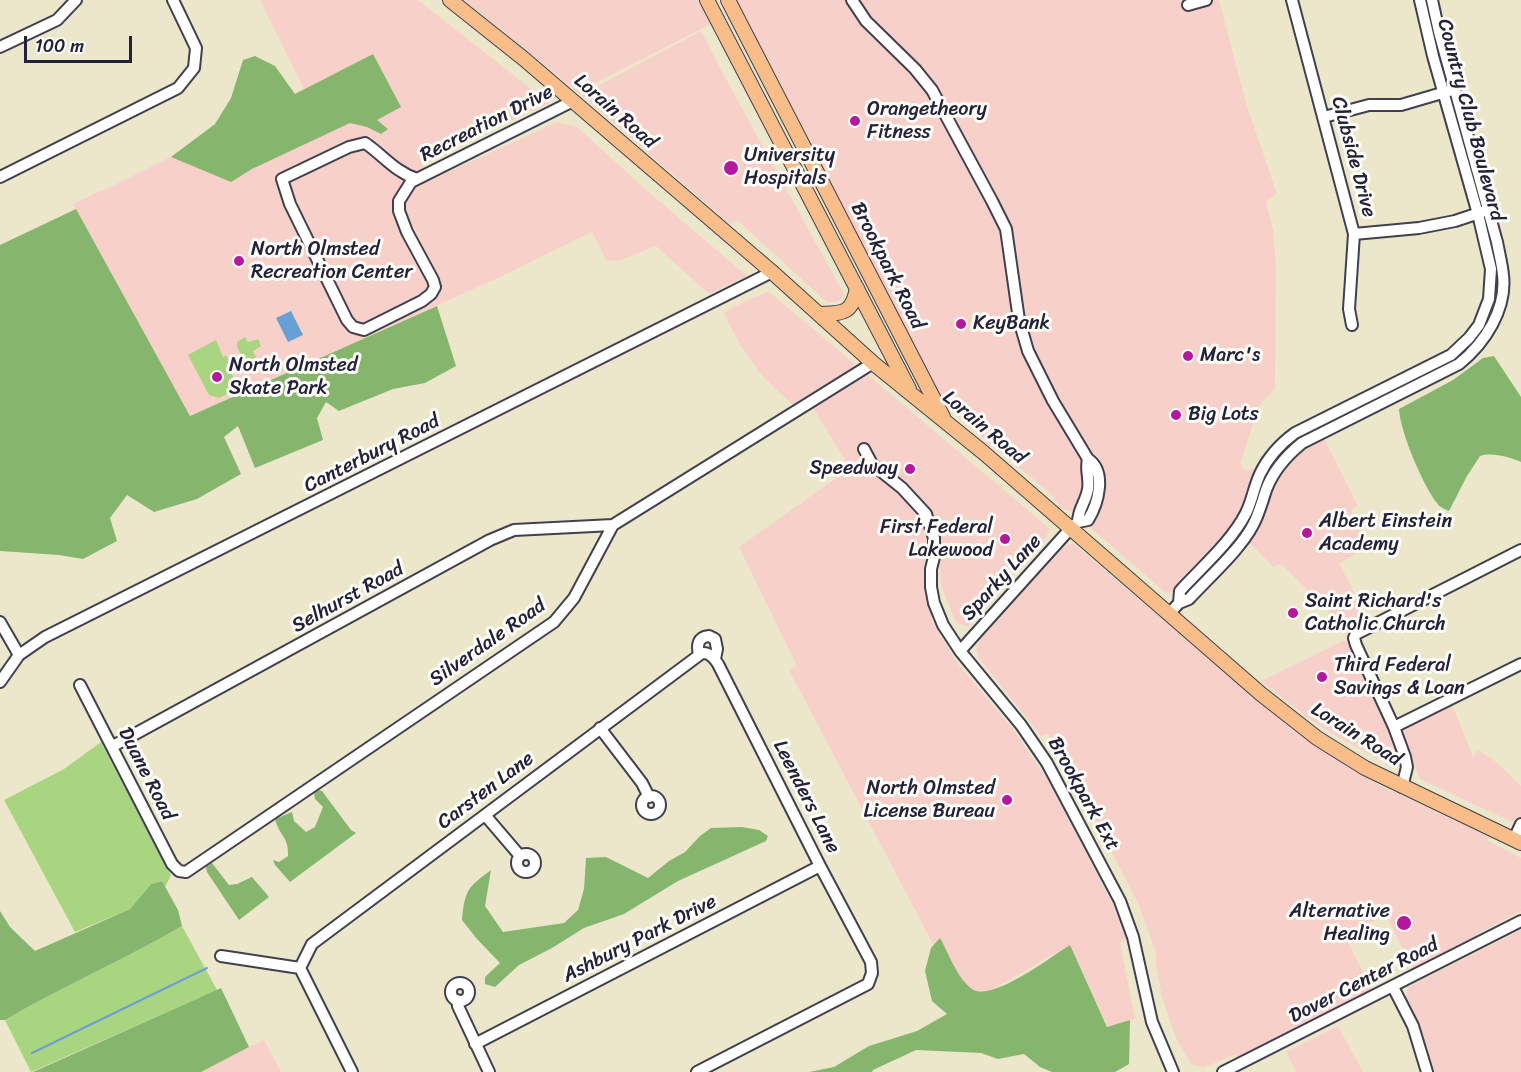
<!DOCTYPE html>
<html>
<head>
<meta charset="utf-8">
<style>
	body { margin:0 }
	#map { position:relative; width:1521px; height:1072px; overflow:hidden; background:#ece7cb; font-family:Sriracha,sans-serif }
	canvas { display:block }
	.scale { position:absolute; left:24px; top:36px; width:108px; height:27px; box-sizing:border-box; border:3px solid #22223b; border-top:0; padding-left:8px; font-size:18px; line-height:21px; white-space:nowrap; color:#22223b; -webkit-text-stroke:4px #fdfcf7; paint-order:stroke }
</style>
</head>
<body>
<div id="map">
<canvas width="1521" height="1072"></canvas>
<div class="scale">100 m</div>
</div>
<script>
const g = document.querySelector('canvas').getContext('2d');
g.lineJoin = 'round';
function paint(path, color) { g.fillStyle = color; g.fill(path, 'evenodd'); }
function trace(path, color, width, dash) { g.strokeStyle = color; g.lineWidth = width; g.lineCap = dash ? 'butt' : 'round'; g.setLineDash(dash || []); g.stroke(path); }
function label(font, color, halo, rows, align = 'center') {
  g.font = font + ' Sriracha,sans-serif'; g.lineWidth = 6; g.setLineDash([]); g.textBaseline = 'middle'; g.strokeStyle = halo; g.fillStyle = color; for (const [text, x, y, turn = 0] of rows) {
    g.save(); g.translate(x, y); g.rotate((+turn || 0) * Math.PI / 180); g.textAlign = isNaN(turn) ? turn : align; if (halo) g.strokeText(text, 0, 0); g.fillText(text, 0, 0); g.restore();
  }
}
const built = new Path2D(`
	M260,0H418L549,103L421,163L433,179L557,122L577,127L652,195L747,276L709,294L656,246L619,261L606,260L592,232L487,283L190,416L73,204L127,179L304,89Z
	M464,0H701L713,23L597,82L591,88H594L701,31L726,79L845,296L837,302H827L737,220L730,224L585,98Z
	M734,0H1219L1246,103L1277,194L1266,202L1273,229L1276,265L1275,389L1258,407L1241,462L1242,468L1246,471L1258,468L1241,514L1176,590L1170,593L1165,592L1070,510L1062,509L1049,492L960,419L931,385Z
	M768,291L855,364L850,371L793,405L763,377L741,346L724,314L729,309Z
	M869,376L1050,529L1046,537L971,625L966,626L957,623L952,613L941,585L936,524L918,496L870,452L849,466L813,408L863,377Z
	M1323,436L1358,506L1351,510L1369,547L1339,563L1369,622L1349,631L1281,564L1273,567L1252,545L1245,543L1275,478L1294,454Z
	M863,459L917,508L926,523L931,547L925,571L932,621L958,664L1013,729L1049,782L1113,905L1125,930L1127,938L1120,942L1135,1019L1108,1027L1070,945L965,1005L789,670L797,666L739,547Z
	M1070,544H1074L1295,732L1381,786L1490,837L1486,840L1521,858V911L1477,934V936L1456,949L1413,970L1386,915L1345,936L1373,991L1238,1058L1234,1055L1203,1068L1191,1064L1176,1038L1162,997L1156,965V954L1147,927L1138,903L1099,828L1048,734L1041,736L978,657L976,648L980,640L1061,549Z
	M1350,640L1401,755L1402,763L1398,768L1395,769L1330,732L1308,718L1261,681L1343,641Z
	M1451,702L1473,757L1478,750L1495,761L1521,786V826L1420,779L1414,764L1410,763L1403,739L1402,728Z
	M1521,930V1072H1433L1419,1026L1406,998L1408,987Z
	M1338,1026L1363,1072H1296L1286,1052Z
	M264,1040L281,1072H201L239,1052Z`);
const green = new Path2D(`
	M245,337L248,342L258,339L261,346L253,351L259,364H246L237,347V342Z
	M216,340L223,357L226,355L231,366L228,367L239,388L219,398L209,395L188,355Z
	M101,742L171,875L165,887L162,881L151,884L130,909L75,932L4,800L64,769Z
	M182,926L217,990L31,1072L5,1020C63,986 124,960 182,926Z`);
const forest = new Path2D(`
	M373,54L401,107L377,120L388,129L381,134L367,127L350,123L252,169L231,182L171,157L215,124L231,98L243,60L255,56L275,66L295,94Z
	M76,209L190,416L437,306L456,366L425,383L393,389L339,411L326,402L317,418L323,440L255,468L238,426L224,437L241,474L197,499L154,512L127,495L110,518L117,541L83,559L59,555L0,551V245Z
	M1494,356L1521,397V462C1509,457 1493,452 1480,456L1467,476L1449,511C1445,509 1439,507 1437,503C1423,486 1400,431 1399,409L1453,380L1483,358Z
	M319,790L322,791L351,830L356,833L290,882L275,865L273,860L279,862L288,856C289,836 279,836 275,819L292,812L294,821L306,832L315,827L323,807L315,799L314,793Z
	M742,827L759,830L768,836L766,841L678,881L624,914L584,928L552,948L519,965L495,987L485,984V977L500,963L477,939L462,920C465,890 467,888 491,870L485,906L503,932L564,923L578,910L584,889L586,858L606,857L648,878L669,861L685,852L700,836L711,828Z
	M212,863L229,885L237,884L252,877L269,897L239,920L207,872L206,867Z
	M162,881L178,910L182,926C124,960 63,986 5,1020H0V911L10,927L35,951L130,909L151,884Z
	M940,938C949,954 957,978 972,989C991,1003 1052,956 1070,945L1107,1027L1130,1020L1129,1064L1115,1072H1052L1040,1067L1024,1054L998,1059L981,1053L916,1050L873,1070L872,1072H809L834,1067L869,1046L917,1031L947,1014L932,1001L925,971L931,948Z
	M221,988L249,1047L201,1072H33Z`);
const water = new Path2D(`
	M291,311L303,335L288,342L276,318Z`);
const stream = new Path2D(`
	M32,1053L207,968`);
const minor = new Path2D(`
	M852,0L866,21L915,69L932,90L992,201L1006,229L1019,320L1028,351L1053,401L1088,459C1107,472 1098,504 1088,520L1078,522L1070,529L960,651
	M1292,0L1354,234L1349,309L1352,325
	M1188,5L1206,0
	M0,47L57,20L76,0
	M1324,117L1369,105H1401L1449,91
	M0,177L178,88L194,68L196,48L173,0
	M417,179C395,172 383,155 365,143L349,147L282,179L290,204L347,320L353,327L364,330L422,301L431,294L435,287L433,280L407,232L399,211V201L411,182L573,101
	M1354,234L1419,228L1455,221L1482,212
	M864,449L872,464L902,488L926,514L934,538V557L931,569V587L934,603L943,625L960,651L1021,725L1047,763L1120,901L1133,937L1152,1022L1173,1072
	M1078,522C1078,509 1086,502 1088,489C1090,479 1085,469 1088,459
	M1179,603L1180,591C1201,568 1232,541 1246,513C1252,501 1254,487 1260,474C1268,457 1280,444 1295,433L1451,355L1469,338L1479,325L1489,299L1491,269L1478,214L1433,56L1420,0
	M1169,614L1179,603L1189,599C1209,577 1240,550 1253,525C1259,514 1262,502 1266,490C1273,471 1286,456 1302,443L1459,364C1485,343 1507,309 1503,275C1502,264 1499,253 1497,242L1439,32L1432,0
	M0,622L19,655
	M699,655C697,646 697,637 709,636L715,639L717,649L715,659
	M0,682L19,655L45,637L772,272
	M80,685L172,864L179,871L186,872L554,622L574,598L613,525L873,363
	M1394,727L1521,664
	M600,728L642,783L649,797
	M113,746L490,540L514,530L613,525
	M1402,787L1407,767L1405,757L1394,727L1356,645L1354,638L1356,634L1521,550
	M642 805a9 9 0 1 1 18 0a9 9 0 1 1-18 0Z
	M485,815L520,856
	M1514,839L1521,824
	M517 863a9 9 0 1 1 18 0a9 9 0 1 1-18 0Z
	M221,956L300,968
	M300,968L312,944L702,653C709,652 715,659 718,664L820,866L871,962L872,973L868,984L697,1072
	M300,968L352,1072
	M451 992a9 9 0 1 1 18 0a9 9 0 1 1-18 0Z
	M1393,987L1413,1026L1427,1072
	M457,1000L458,1006L489,1072
	M475,1044L820,866
	M1223,1072L1521,921`);
const major = new Path2D(`
	M450,0L524,59L772,272L873,363L984,453L1261,694L1317,738L1365,768L1521,843
	M707,0L909,389
	M728,0L943,417
	M819,314C842,313 852,315 857,288`);
const markers = [
	[855,121,6,"#b5179e"],
	[731,168,8,"#b5179e"],
	[239,261,6,"#b5179e"],
	[961,324,6,"#b5179e"],
	[1188,356,6,"#b5179e"],
	[217,377,6,"#b5179e"],
	[1176,415,6,"#b5179e"],
	[910,469,6,"#b5179e"],
	[1307,533,6,"#b5179e"],
	[1005,539,6,"#b5179e"],
	[1293,613,6,"#b5179e"],
	[1322,677,6,"#b5179e"],
	[1007,800,6,"#b5179e"],
	[1404,923,8,"#b5179e"]
];
const poiNames = [
	["Orangetheory",867,110],
	["Fitness",867,133],
	["University",744,156],
	["Hospitals",744,179],
	["North Olmsted",251,250],
	["Recreation Center",251,273],
	["KeyBank",973,324],
	["Marc's",1200,356],
	["North Olmsted",229,366],
	["Skate Park",229,389],
	["Big Lots",1188,415],
	["Speedway",898,469,"right"],
	["Albert Einstein",1319,522],
	["Academy",1319,545],
	["First Federal",993,528,"right"],
	["Lakewood",993,551,"right"],
	["Saint Richard's",1305,602],
	["Catholic Church",1305,625],
	["Third Federal",1334,666],
	["Savings & Loan",1334,689],
	["North Olmsted",995,789,"right"],
	["License Bureau",995,812,"right"],
	["Alternative",1390,912,"right"],
	["Healing",1390,935,"right"]
];
const streetNames = [
	["Lorain Road",615,112,41],
	["Country Club Boulevard",1470,120,75],
	["Recreation Drive",487,124,-27],
	["Clubside Drive",1353,157,75],
	["Brookpark Road",887,266,63],
	["Lorain Road",984,428,40],
	["Canterbury Road",372,454,-27],
	["Sparky Lane",1002,578,-48],
	["Selhurst Road",348,598,-29],
	["Silverdale Road",488,643,-35],
	["Lorain Road",1356,735,32],
	["Duane Road",146,774,63],
	["Carsten Lane",486,791,-37],
	["Brookpark Ext",1083,794,61],
	["Leenders Lane",806,797,63],
	["Ashbury Park Drive",640,939,-27],
	["Dover Center Road",1364,981,-27]
];
paint(built, '#f7d1c9');
paint(green, '#a9d480');
paint(forest, '#86b66e');
paint(water, '#67a0d5');
trace(stream, '#67a0d5', 2);
trace(minor, '#404051', 14);
trace(major, '#404051', 16);
trace(minor, '#fff', 10);
trace(major, '#f8bd89', 14);
for (const [x, y, r, color] of markers) { const dot = new Path2D(); dot.arc(x, y, r, 0, 2 * Math.PI); g.fillStyle = color; g.fill(dot); trace(dot, '#fdfcf7', 2); }
label('20px', '#22223b', '#fdfcf7', poiNames, 'left');
label('20px', '#22223b', '#fdfcf7', streetNames);
</script>
</body>
</html>
